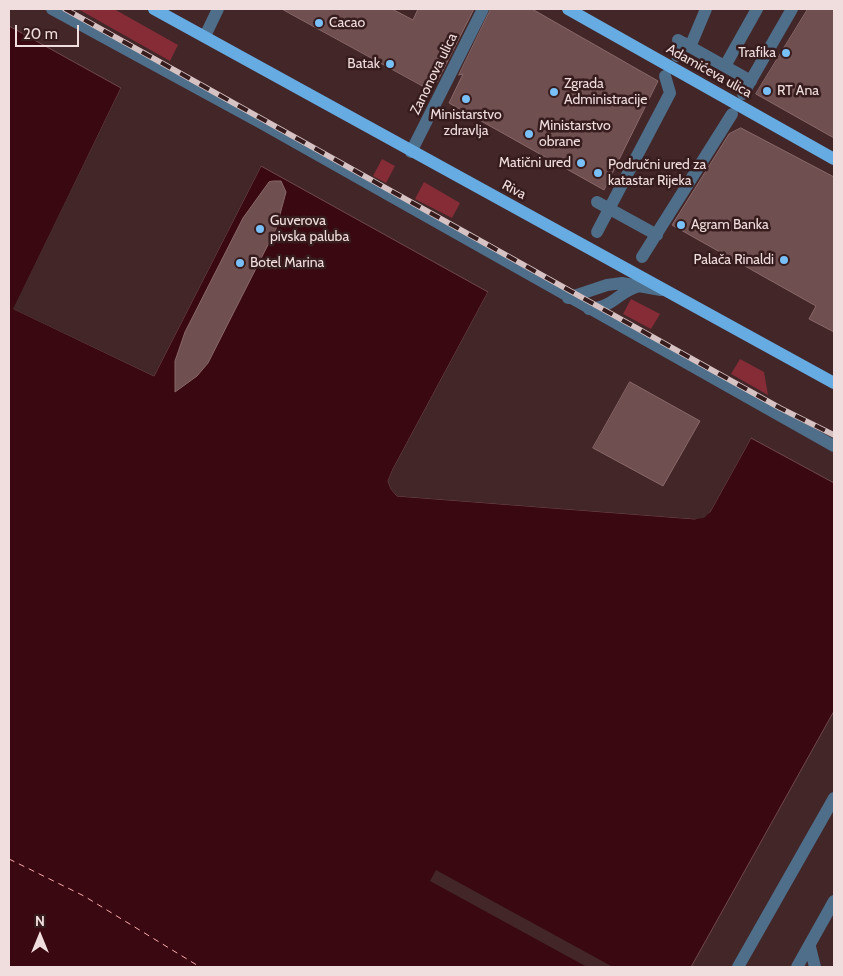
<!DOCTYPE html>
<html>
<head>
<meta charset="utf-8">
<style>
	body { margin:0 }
	#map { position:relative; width:843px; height:976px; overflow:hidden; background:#422628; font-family:Cabin,sans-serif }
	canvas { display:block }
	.frame { position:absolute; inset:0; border:10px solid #f0dddd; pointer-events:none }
	.north { position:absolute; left:15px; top:911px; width:50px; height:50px; -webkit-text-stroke:4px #371c1e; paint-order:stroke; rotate:0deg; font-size:14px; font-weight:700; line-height:20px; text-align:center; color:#f0dddd }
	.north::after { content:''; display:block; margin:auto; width:18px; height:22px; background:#f0dddd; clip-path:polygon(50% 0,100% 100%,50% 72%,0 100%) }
	.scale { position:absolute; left:15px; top:25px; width:64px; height:22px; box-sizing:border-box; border:2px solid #f0dddd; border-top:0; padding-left:6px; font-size:15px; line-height:18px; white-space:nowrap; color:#f0dddd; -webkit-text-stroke:4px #371c1e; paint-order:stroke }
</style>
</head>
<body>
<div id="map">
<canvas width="843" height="976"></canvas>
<div class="frame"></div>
<div class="north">N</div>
<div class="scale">20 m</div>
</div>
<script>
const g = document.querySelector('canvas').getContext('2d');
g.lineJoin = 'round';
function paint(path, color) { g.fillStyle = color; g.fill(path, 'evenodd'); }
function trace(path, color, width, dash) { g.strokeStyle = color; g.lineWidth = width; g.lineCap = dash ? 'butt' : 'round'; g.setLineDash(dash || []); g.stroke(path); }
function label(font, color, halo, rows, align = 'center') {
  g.font = font + ' Cabin,sans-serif'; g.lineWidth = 5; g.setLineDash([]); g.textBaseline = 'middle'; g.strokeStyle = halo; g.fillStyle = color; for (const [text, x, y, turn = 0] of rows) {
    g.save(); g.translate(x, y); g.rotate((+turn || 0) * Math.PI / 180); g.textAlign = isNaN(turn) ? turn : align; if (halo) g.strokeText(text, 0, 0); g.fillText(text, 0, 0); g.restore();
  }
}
const green = new Path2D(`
	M78,9H114L178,45L170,61Z
	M382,159L395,166L386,183L373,176Z
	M424,182L460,203L452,218L415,199Z
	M631,299L660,314L651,329L623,314Z
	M740,359L764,372L768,395L731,374Z`);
const water = new Path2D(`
	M9,26L121,88L14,309L154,376L261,166L488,292L393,469L388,481L391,489L397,496L695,519L710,512L751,438L834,483V711L691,967H9Z`);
const pier = new Path2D(`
	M121,88L123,89L17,308L153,373L259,164L261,166L154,376L13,309Z
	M488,292L491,293L395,470L391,481L399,494L703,515L708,511L748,436L751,438L710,512L704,518L695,519L397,496L391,489L388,481L393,469Z
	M436,870L613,967H587L430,881Z`);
const ferry = new Path2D(`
	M9,859L84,896L200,967`);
const building = new Path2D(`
	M282,9H392L413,20L418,9H474L437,82L423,86Z
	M491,9H532L658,81L604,190L449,103L463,74L459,75Z
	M808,9H834V138L756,94Z
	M741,128L834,177V332L809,319L816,306L672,225L729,134Z
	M274,181H281L286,192L276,229L208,363L197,376L175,392V361L185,332L243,218L269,182Z
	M630,382L700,421L663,486L593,448Z`);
const minor = new Path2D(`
	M52,9L263,124L834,446
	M205,36L218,9
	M678,40L751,81
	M690,47L706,9
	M677,56L684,43
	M725,66L757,9
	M743,94L792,9
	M411,152L483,9
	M597,202L657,235
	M597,232L670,93L665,76
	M642,257L732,114
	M568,298L607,285L622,283L661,290
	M589,309C617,306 616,292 640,286
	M810,947L815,967
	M738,967L834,798
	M797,967L834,901`);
const major = new Path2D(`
	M154,9L834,383
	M568,9L834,159`);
const rail = new Path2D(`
	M65,9L780,408L834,435`);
const markers = [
	[319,23,5,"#79bff8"],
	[786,53,5,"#79bff8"],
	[390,64,5,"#79bff8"],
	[767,91,5,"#79bff8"],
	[554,92,5,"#79bff8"],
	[466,99,5,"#79bff8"],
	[529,134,5,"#79bff8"],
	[581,163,5,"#79bff8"],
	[598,173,5,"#79bff8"],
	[681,225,5,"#79bff8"],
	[260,229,5,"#79bff8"],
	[784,260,5,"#79bff8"],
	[240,263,5,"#79bff8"]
];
const poiNames = [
	["Cacao",329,23],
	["Trafika",776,53,"right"],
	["Batak",380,64,"right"],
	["Zgrada",564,84],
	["Administracije",564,100],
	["RT Ana",777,91],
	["Ministarstvo",466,115,"center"],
	["zdravlja",466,131,"center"],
	["Ministarstvo",539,126],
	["obrane",539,142],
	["Matični ured",571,163,"right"],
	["Područni ured za",608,165],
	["katastar Rijeka",608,181],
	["Guverova",270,221],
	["pivska paluba",270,237],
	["Agram Banka",691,225],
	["Palača Rinaldi",774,260,"right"],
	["Botel Marina",250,263]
];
const streetNames = [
	["Adamićeva ulica",709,71,29],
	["Zanonova ulica",434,74,-64],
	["Riva",514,190,28]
];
paint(green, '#852c37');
paint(water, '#390810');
trace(water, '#70484e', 1);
paint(pier, '#422628');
trace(ferry, '#faabae', 1, [6, 5]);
paint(building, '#6f4f50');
trace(building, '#896869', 1);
trace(minor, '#4e6e89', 12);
trace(major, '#66ace3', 12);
trace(rail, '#d7c2c3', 5.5);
trace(rail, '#371c1e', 4, [11]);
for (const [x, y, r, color] of markers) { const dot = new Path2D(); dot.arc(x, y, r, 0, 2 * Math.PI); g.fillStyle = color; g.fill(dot); trace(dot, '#371c1e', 2); }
label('14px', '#f0dddd', '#371c1e', poiNames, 'left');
label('14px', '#f0dddd', '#371c1e', streetNames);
</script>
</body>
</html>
